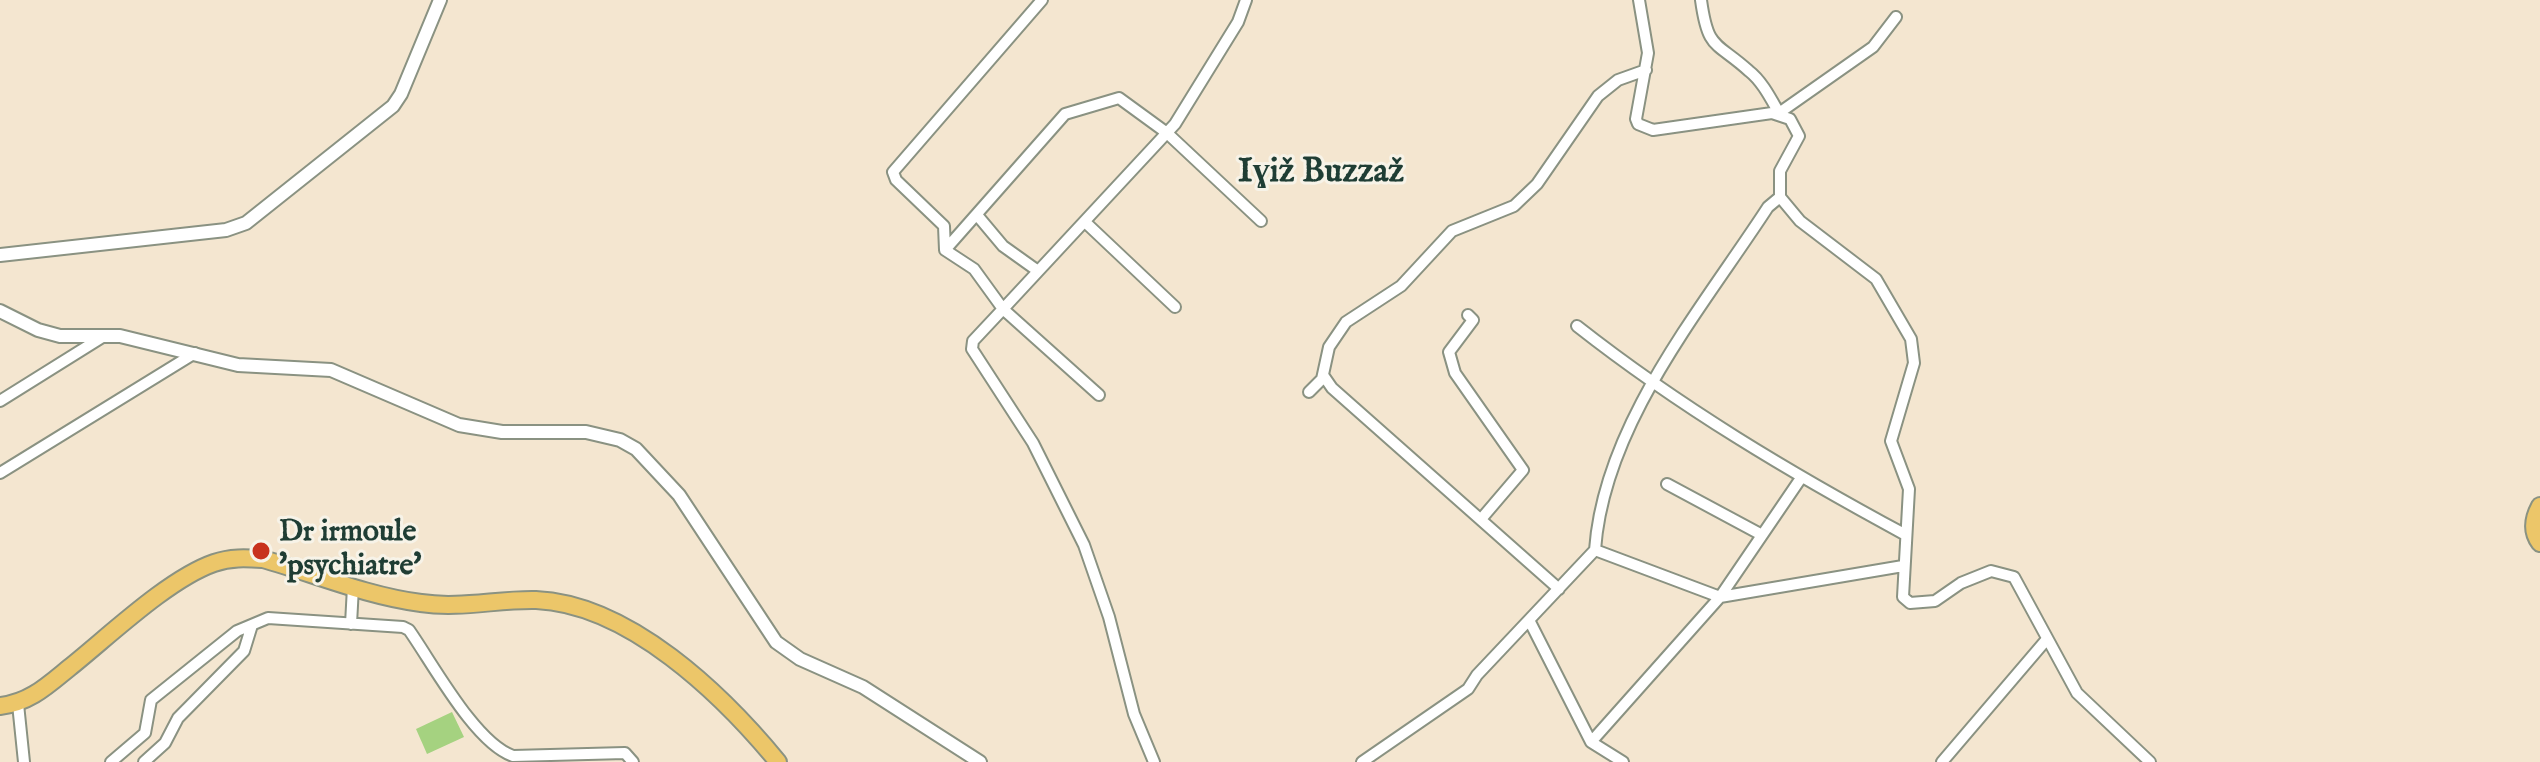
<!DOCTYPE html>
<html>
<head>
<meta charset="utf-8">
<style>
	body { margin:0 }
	canvas { display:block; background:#f4e6d0 }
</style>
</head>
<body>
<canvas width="2540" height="762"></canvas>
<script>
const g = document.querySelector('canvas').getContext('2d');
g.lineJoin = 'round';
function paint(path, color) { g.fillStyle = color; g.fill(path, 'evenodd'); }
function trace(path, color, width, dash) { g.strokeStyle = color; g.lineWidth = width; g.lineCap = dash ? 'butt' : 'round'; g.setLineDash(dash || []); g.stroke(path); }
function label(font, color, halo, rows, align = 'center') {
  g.font = font + ' "IM FELL English",serif'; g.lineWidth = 6; g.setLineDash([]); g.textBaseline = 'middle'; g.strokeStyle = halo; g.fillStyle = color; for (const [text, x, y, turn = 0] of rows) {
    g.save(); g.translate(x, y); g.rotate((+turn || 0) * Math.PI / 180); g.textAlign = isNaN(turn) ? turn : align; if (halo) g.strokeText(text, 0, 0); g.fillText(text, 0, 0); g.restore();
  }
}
const green = new Path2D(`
	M452,712L464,737L427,754L416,729Z`);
const minor = new Path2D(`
	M1042,0L893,172L896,180L944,226L945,250L974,269L1003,309L973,341L972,349L1033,443L1084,545L1109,617L1134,714L1154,762
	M1639,0L1648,53L1636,119L1638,124L1653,130L1772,113L1790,119L1799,136L1780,171V197L1800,221L1876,279L1911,339L1914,363L1891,441L1909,489L1903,597L1910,603L1935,601L1961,583L1991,571L2014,577L2077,693L2150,762
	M1701,0C1708,51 1716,41 1749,71C1762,81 1771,99 1779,113L1873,47L1896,17
	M977,215L1003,246L1038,271
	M1085,222L1175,307
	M945,250L1065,114L1119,98L1167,133L1261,221
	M1468,315L1473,320L1449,352L1455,373L1523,470L1482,518
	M1577,326C1680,407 1791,473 1906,535
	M1323,375L1332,388L1559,589
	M1309,392L1322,379L1329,347L1346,322L1401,286L1452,231L1514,206L1537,184L1598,96L1618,80L1646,70
	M1099,395L1003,309L1175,124L1238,22L1246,0
	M0,401L104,336
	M0,473L195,353
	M1667,484L1762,535
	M1595,550C1604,424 1701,310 1768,207L1780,197
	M1529,620L1591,742L1623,762
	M351,624L353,587
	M18,704L24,762
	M1591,742L1720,597L1801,478
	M111,762L145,733L151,700L237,631L268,618L403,627L409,630C433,664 475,743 513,756L625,753L633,762
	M144,762L165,743L178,718L244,651L252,625
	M1362,762L1468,689L1477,675L1595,550L1720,597L1903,566
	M1942,762L2047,639`);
const tertiary = new Path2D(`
	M0,255L226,230L246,223L393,106L401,94L440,0
	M0,311L38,330L60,336H120L238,365L331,370L459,425L502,432H586L620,440L636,449L679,495L776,642L800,659L863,687L980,762`);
const primary = new Path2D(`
	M2540,506C2533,519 2531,531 2540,543
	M0,706C29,703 47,686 69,668C108,637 168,579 214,563C231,557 246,558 263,559C315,574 367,596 421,603C460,609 498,599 536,600C629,604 722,694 778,762`);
const markers = [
	[261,551,10,"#c8321e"]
];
const poiNames = [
	["Dr irmoule",279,534],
	["'psychiatre'",279,568]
];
const quarterNames = [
	["Iɣiž Buzzaž",1321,174]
];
paint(green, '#a5d280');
trace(minor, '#8a9282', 14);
trace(tertiary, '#8a9282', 16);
trace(primary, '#8a9282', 20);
trace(minor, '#fff', 10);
trace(tertiary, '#fff', 12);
trace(primary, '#ecc669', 16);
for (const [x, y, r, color] of markers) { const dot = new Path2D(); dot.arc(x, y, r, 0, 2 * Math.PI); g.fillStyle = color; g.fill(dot); trace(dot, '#f7f3e8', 3); }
label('bold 30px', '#1f3d34', '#f7f3e8', poiNames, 'left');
label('bold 34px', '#1f3d34', '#f7f3e8', quarterNames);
</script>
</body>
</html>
